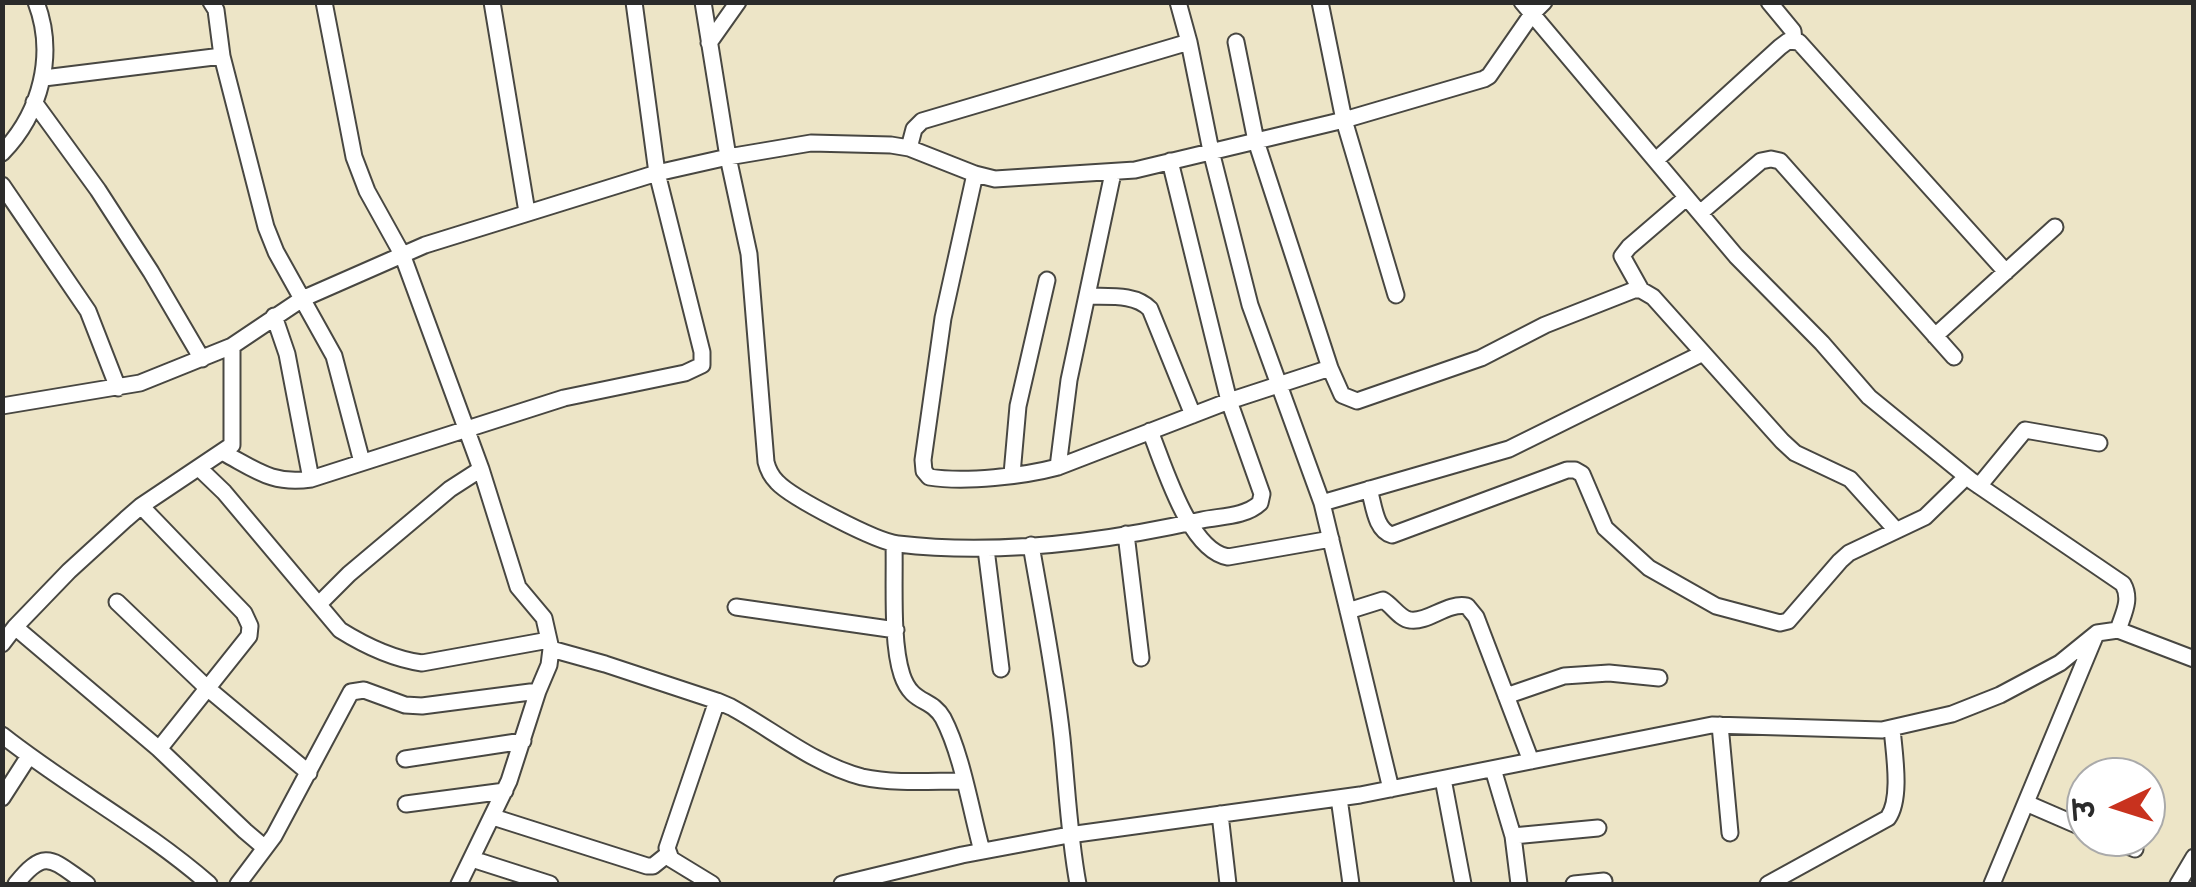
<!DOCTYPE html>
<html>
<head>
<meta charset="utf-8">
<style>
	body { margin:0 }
	#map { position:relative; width:2196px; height:887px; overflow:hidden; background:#ede5c7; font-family:"Indie Flower","Playpen Sans Deva",sans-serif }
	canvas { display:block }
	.frame { position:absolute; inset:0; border:5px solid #2b2b2b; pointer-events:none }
	.north { position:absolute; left:2066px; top:757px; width:100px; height:100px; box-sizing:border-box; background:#fff; border:2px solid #aaa; border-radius:50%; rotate:266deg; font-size:28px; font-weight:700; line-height:40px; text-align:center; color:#2b2b2b }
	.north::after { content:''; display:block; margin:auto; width:35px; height:45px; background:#c8321e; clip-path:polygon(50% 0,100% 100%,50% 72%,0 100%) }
</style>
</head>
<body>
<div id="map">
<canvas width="2196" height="887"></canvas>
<div class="frame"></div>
<div class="north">उ</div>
</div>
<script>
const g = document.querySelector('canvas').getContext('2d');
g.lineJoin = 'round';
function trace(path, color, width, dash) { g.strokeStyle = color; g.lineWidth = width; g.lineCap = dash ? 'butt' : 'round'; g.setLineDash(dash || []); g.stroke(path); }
const street = new Path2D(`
	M211,2L216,10L222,56L266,227L276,252L334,356L362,462
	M324,2L354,157L367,191L402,254L481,469L518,587L544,618L551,649L549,665L538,691L509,781L459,884
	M492,2L527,212
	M703,2L728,157L749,254L766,462C768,470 771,476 777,482C792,498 877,542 898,544C999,556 1104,542 1202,520C1221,516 1245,517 1260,503L1262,494L1229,401L1170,161
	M1178,2L1189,42L1211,151L1250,305L1322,503L1391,789
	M1320,2L1344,120L1396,295
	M1522,2L1736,256L1822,343L1869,397L1972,481L2123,584C2132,600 2123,614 2118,630
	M1769,2L1793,31L1794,41
	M1236,42L1256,141L1330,368L1342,395L1357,401L1481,358L1545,325L1634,290H1641L1653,297L1782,441L1795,453L1850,479L1896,530
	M709,43L738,2
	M44,78L222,56
	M34,102L98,190L151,272L202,359
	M909,148L914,129L922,121L1189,42
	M2,153C41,113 56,54 36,2
	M1656,160L1780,47L1788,41L1799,42L2006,272
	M975,174L943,318L923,460L924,471L929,477C965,483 1024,476 1058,467L1229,401L1330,368
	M2,185L88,311L118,388
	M1700,213L1761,161L1771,159L1780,161L1954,357
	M1641,290L1622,256L1629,247L1686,198
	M1087,296C1107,297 1135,293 1150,309L1193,415
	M274,316L287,354L311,479
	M1935,336L2055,227
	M2,406L140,383L232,346L302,299L425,245L657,173L728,157L811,143L891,145L909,148L975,174L995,179L1135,170L1344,120L1484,79L1489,76L1532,14L1544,2
	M1150,431C1164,465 1189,551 1228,557L1331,539
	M224,453C256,470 273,485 311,479L564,398L685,373L702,365V352L657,173L634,2
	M1058,467L1069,380L1113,173
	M199,468L224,492L340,630C364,645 393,659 422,663L549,640
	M1012,474L1018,406L1047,280
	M1979,486L2025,430L2099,443
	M1369,489C1374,505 1375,530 1392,535L1567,470H1575L1582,474L1605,528L1649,568L1716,606L1780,623L1788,621L1840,561L1849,553L1925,517L1966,477
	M1322,503L1509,449L1703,353
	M141,506L244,613L250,626L249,636L159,749
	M1126,534L1141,658
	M894,544C895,581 891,642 902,675C912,705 931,697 943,718C962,754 971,811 982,851
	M1031,545C1042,609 1055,673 1062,738C1067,787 1069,836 1078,884
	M986,549L1001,669
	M117,602L206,687L309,773
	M319,604L349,574L450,489L481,469
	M736,607L896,630
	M1348,611L1383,600C1392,605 1400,619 1410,620C1428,623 1447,602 1467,606L1476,617L1531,761
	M15,627L159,749L245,831L265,848
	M2,644L15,627L69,571L126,519L141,506L232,445V346
	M551,649L605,664L717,701L731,707C773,730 815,765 862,777C895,784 930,781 964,781
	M1506,696L1564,676L1609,673L1659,678
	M1720,725L1730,833
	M2,735C69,788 145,828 209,884
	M405,759L523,741
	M1493,769L1513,836L1519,884
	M1443,779L1463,884
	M2,798L29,756
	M1339,798L1351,884
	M2026,803L2086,829
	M406,804L505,791
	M1220,814L1228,884
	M493,817L647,866H653L668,854
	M1513,836L1598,828
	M2106,837L2135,849
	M472,859L550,884
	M16,884C46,846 53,861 87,884
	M238,884L274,836L351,692L364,690L405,705L422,706L538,691
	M712,884L671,859L667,848L717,701
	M842,884L962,855L1069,835L1360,795L1712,725L1882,730L1952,714L2000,695L2060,663L2097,633L2118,630L2194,659
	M1574,884L1604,881
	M1768,884L1888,818C1902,798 1894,753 1892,728
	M1992,884L2096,634
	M2178,884L2194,857`);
trace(street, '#484742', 19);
trace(street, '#fff', 15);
</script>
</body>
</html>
